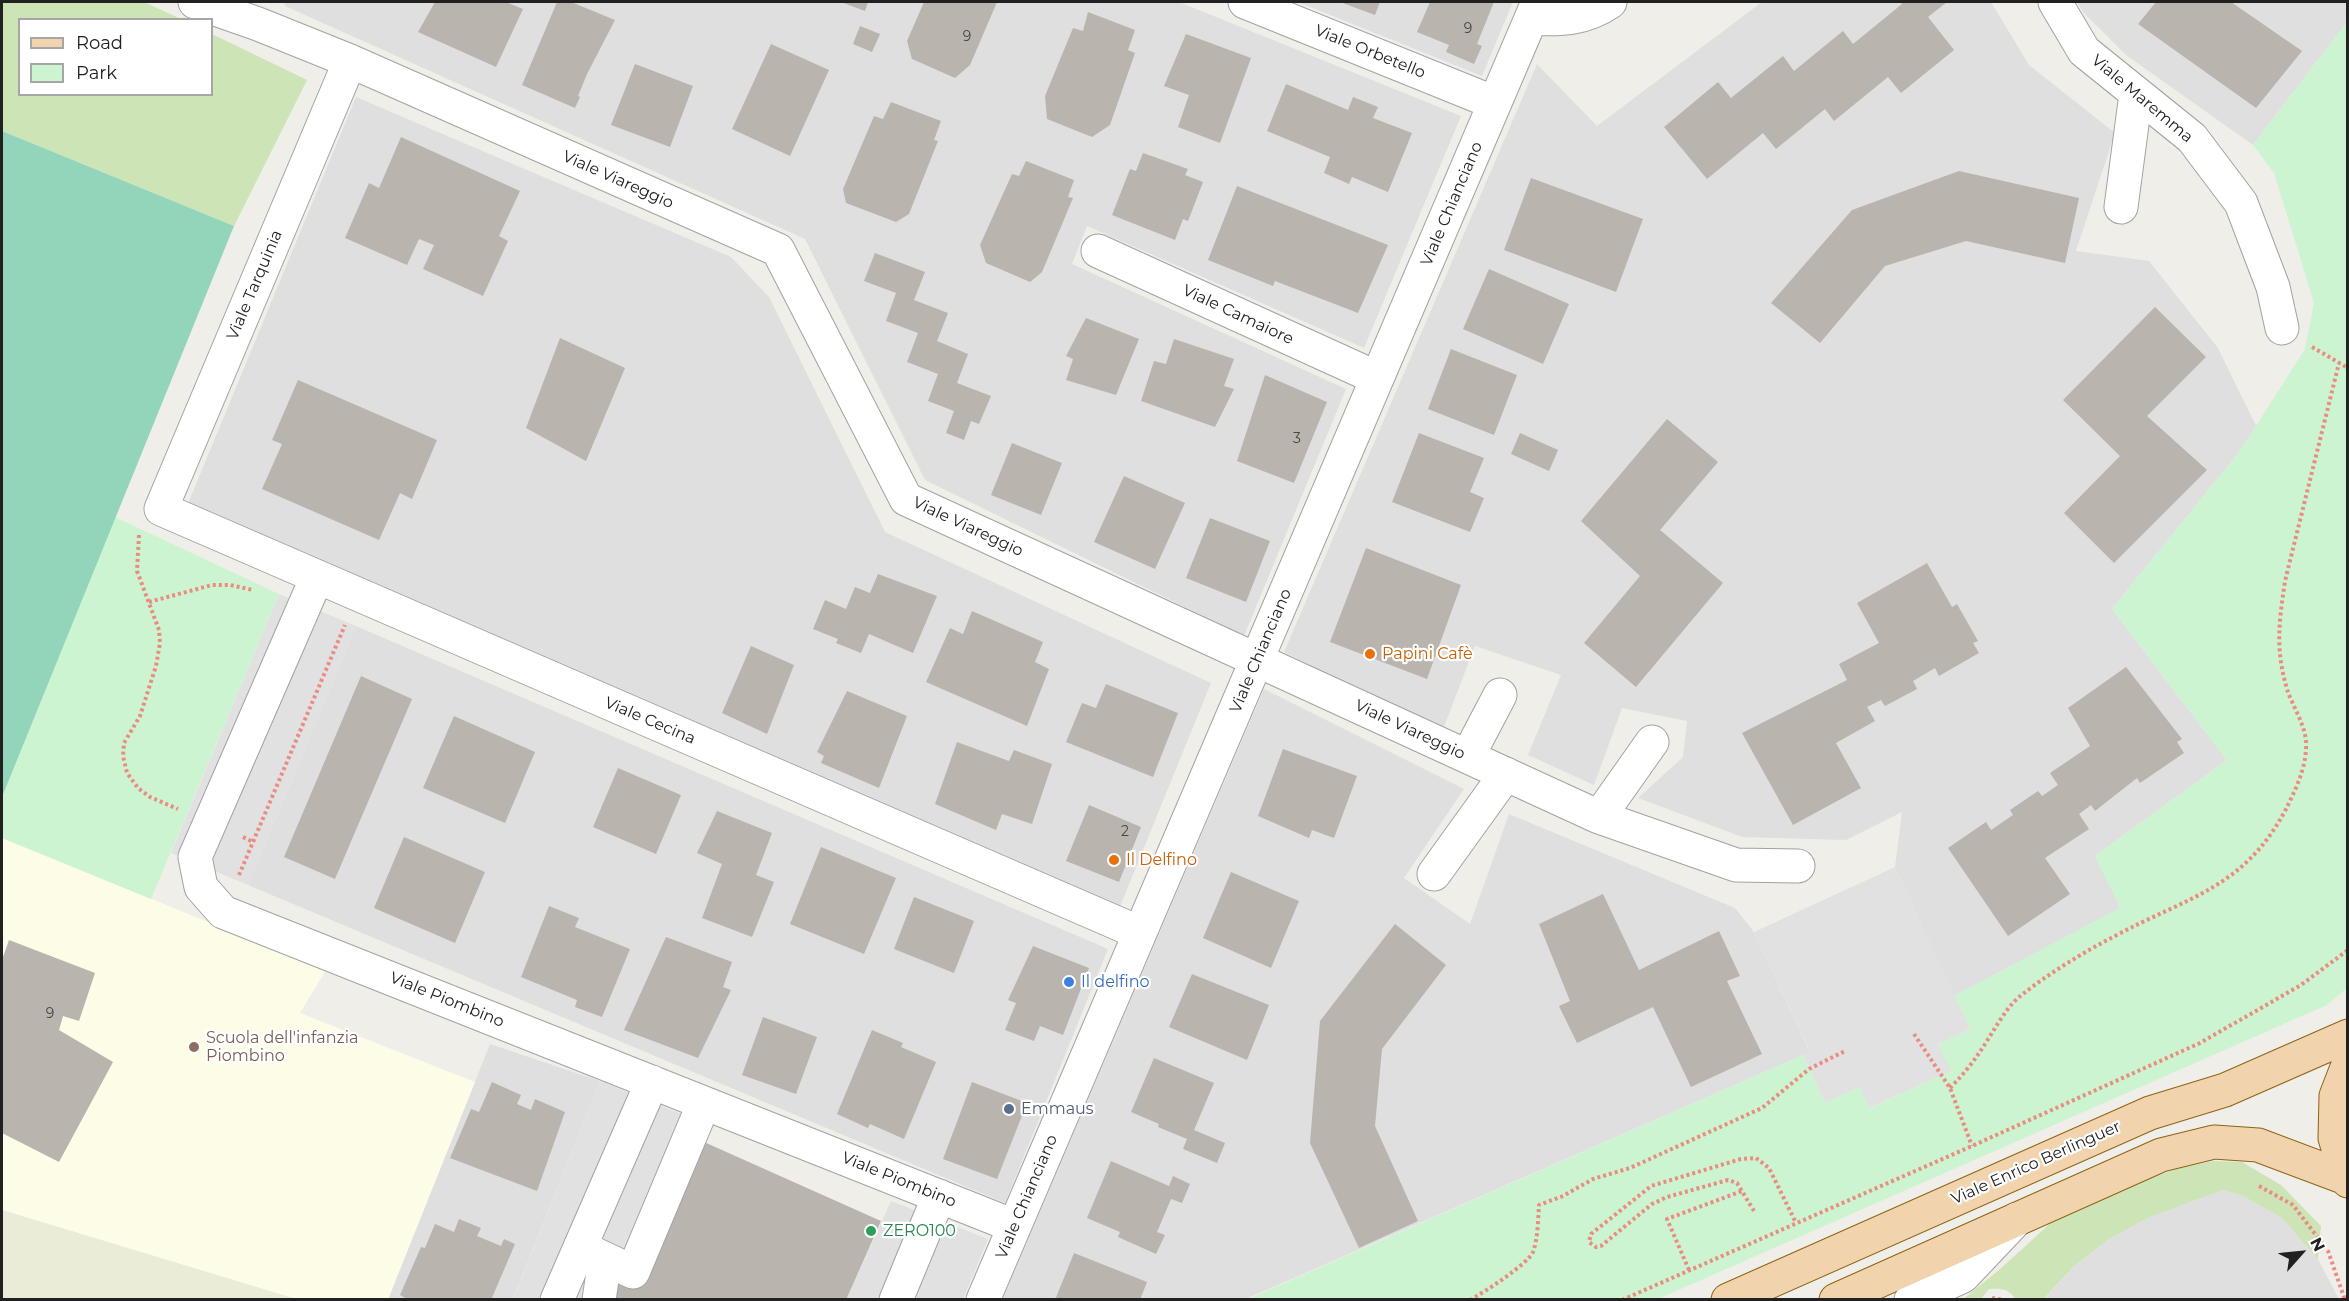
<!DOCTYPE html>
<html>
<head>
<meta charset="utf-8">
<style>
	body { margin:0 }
	#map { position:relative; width:2349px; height:1301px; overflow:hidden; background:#f0eee9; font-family:Montserrat,sans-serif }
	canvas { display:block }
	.frame { position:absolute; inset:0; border:3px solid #212121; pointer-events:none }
	.legend { position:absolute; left:18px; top:18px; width:195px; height:78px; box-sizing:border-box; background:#fff; border:2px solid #a6a6a6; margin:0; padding:8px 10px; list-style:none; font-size:18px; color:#212121 }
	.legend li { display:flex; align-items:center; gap:12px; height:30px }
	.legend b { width:30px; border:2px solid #a6a6a6 }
	.north { position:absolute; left:2271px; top:1223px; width:60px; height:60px; -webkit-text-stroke:4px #fff; paint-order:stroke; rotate:63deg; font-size:16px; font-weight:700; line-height:24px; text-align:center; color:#212121 }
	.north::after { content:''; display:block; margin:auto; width:21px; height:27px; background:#212121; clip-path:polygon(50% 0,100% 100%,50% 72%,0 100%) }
</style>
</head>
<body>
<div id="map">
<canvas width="2349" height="1301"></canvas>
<div class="frame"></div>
<ul class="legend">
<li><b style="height:8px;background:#f1d4ad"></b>Road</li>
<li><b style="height:16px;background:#cdf4d0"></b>Park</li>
</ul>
<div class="north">N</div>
</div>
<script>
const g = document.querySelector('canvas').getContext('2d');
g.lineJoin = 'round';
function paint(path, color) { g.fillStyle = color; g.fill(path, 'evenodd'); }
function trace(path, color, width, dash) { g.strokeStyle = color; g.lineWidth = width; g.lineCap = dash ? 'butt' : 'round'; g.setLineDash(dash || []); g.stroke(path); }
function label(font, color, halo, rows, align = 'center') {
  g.font = font + ' Montserrat,sans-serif'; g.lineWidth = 4.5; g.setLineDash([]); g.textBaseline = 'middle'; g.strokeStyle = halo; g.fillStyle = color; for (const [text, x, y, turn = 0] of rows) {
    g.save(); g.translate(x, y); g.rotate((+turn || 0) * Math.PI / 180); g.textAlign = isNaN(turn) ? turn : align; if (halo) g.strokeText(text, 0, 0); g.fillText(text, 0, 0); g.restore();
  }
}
const residential = new Path2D(`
	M284,2H1179L1461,116L1364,348L1087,226L1072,264L1346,389L1244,636L925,480L805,239L285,6Z
	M1298,2H1513L1482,76Z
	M1762,2H1991L2029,65L2115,133L2076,251L2149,261L2218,348L2256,426L2240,451L2112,609L2227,760L2095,856L2121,908L1954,996L1895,867L1902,812L1846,840L1742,837L1638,798L1683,757L1687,721L1622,708L1594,785L1528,755L1561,675L1475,646L1442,732L1284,652L1537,64L1597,126Z
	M2077,2H2347V22L2253,145L2126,55L2083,12Z
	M356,97L731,257L769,297L885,532L1211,683L1119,909L187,506Z
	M356,626L1108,949L1005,1203L248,885Z
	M1264,689L1464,789L1404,878L1470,924L1509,814L1735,908L1754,932L1810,1052L1246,1299L1002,1300Z
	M490,1044L600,1081L513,1299L388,1300Z
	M2223,1190L2243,1196L2282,1218L2318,1259L2339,1299L2044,1300L2073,1267L2109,1239L2150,1217Z`);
const education = new Path2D(`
	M2,838L326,970L300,1013L475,1082L388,1299H296L2,1210Z`);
const farmland = new Path2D(`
	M2,1210L296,1299H2Z`);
const grass = new Path2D(`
	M2,2H144L181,19L20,20V94H212V34L307,80L234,226L2,131Z
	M2213,1161L2242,1162L2281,1185L2321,1226L2318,1259L2282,1218L2243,1196L2223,1190L2150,1217L2109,1239L2073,1267L2044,1299H2015C2010,1289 2000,1288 1989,1289L1981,1299L1962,1300L1999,1270L2054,1220L2099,1197L2176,1169Z`);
const park = new Path2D(`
	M2347,22V988L2327,1005L1658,1299L1246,1300L1803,1055L1825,1103L1859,1087L1870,1108L1950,1071L1938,1044L1970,1029L1954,996L2120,908L2095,856L2227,760L2112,609L2240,451L2305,349L2314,303L2274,173L2253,145Z
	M115,517L279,594L151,899L2,838V797Z`);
const pitch = new Path2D(`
	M2,131L234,226L2,797Z`);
const parking = new Path2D(`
	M279,594L356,626L248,885L171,853Z
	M1895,867L1970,1029L1938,1044L1951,1071L1869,1108L1859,1087L1825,1103L1803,1055L1810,1051L1754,932Z
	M600,1081L711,1126L609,1299L513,1300Z
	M891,1201L988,1239L963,1299L846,1300Z`);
const building = new Path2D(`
	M435,2H506L523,9L496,67L418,32Z
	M557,2H571L615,20L587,74L578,96L580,97L575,108L522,85Z
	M841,2H868L865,11Z
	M924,2H997L970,65L955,78L912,59L907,41Z
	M1340,2H1380L1375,15Z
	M1430,2H1494L1477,44L1482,46L1474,64L1446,52L1449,45L1417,32Z
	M1900,2H1947L1928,17L1954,50L1901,93L1888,77L1834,121L1825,109L1776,149L1763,133L1707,179L1664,127L1718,82L1731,98L1783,56L1794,71L1843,31L1853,44L1902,4Z
	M2156,2H2231L2302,51L2256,108L2138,24Z
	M1088,12L1135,30L1128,50L1135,53L1110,125L1092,137L1047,119L1045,96L1073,28L1083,31Z
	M860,26L880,34L872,52L853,44Z
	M1186,34L1251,58L1220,143L1178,127L1189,95L1164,86Z
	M771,44L829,70L790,156L732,129Z
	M635,64L693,86L670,147L611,125Z
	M1286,84L1348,110L1353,97L1378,107L1373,118L1412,133L1388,192L1352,177L1349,184L1324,173L1330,157L1267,131Z
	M891,102L941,121L934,140L938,141L909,214L896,222L846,203L843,189L874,116L883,119Z
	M401,137L520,191L499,236L508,241L483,296L423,269L434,245L419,239L407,265L345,238L369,183L379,188Z
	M1143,153L1188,169L1185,175L1203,182L1188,221L1183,219L1175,240L1112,215L1130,169L1136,171Z
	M1026,161L1074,180L1068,197L1073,198L1042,272L1030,282L986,263L980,245L1012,174L1019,176Z
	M1959,171L2079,198L2065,263L1966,241L1885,266L1820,343L1771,303L1852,210Z
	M1531,178L1643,219L1616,292L1504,250Z
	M1237,186L1388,245L1358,313L1275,281L1273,286L1208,260Z
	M875,253L925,272L914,300L948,313L937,341L968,354L957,383L991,396L979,424L971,421L964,440L946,433L954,411L928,401L938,374L907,362L918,333L886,321L896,293L864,281Z
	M1489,269L1569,304L1543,364L1463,329Z
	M2155,307L2206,357L2147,416L2207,470L2114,563L2064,513L2120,456L2063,400Z
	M1086,318L1139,339L1116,395L1066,380L1073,359L1066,356Z
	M560,338L625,368L586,461L526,428Z
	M1174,339L1234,359L1224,386L1234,389L1215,427L1141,401L1154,361L1166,364Z
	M1451,349L1517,375L1494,435L1428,409Z
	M1265,375L1327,402L1294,483L1237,461Z
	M298,380L437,440L412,499L400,493L379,540L262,489L282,444L272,440Z
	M1667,419L1718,462L1660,530L1723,583L1636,687L1584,643L1640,576L1581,521Z
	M1419,433L1484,458L1470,492L1484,498L1470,532L1392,502Z
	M1520,433L1558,450L1549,471L1511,454Z
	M1012,443L1062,463L1041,515L991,495Z
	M1124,476L1185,503L1155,569L1094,542Z
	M1210,518L1270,541L1246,602L1186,578Z
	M1366,548L1461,585L1427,679L1330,642Z
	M1927,563L1952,607L1957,604L1978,641L1973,643L1979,653L1939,676L1935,668L1913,681L1917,689L1885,706L1881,700L1867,707L1875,721L1836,743L1861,788L1793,825L1742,733L1847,680L1839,664L1879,643L1857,603Z
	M878,574L937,596L913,653L869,634L861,653L836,643L838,639L813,629L825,600L846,609L855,587L870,593Z
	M972,611L1043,642L1035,662L1049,669L1027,726L926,682L950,628L963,634Z
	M751,646L794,665L767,734L722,713Z
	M2126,667L2182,739L2177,742L2184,753L2140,783L2137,778L2095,811L2091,805L2079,814L2089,829L2045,858L2070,894L2008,936L1948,848L1986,822L1991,830L2013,815L2010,810L2038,791L2042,796L2058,785L2050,773L2090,746L2068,708Z
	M361,676L412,699L335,879L284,857Z
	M1106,684L1178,713L1153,777L1066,742L1082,703L1096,708Z
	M847,691L907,716L879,788L821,763L824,756L817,752Z
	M454,716L535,752L505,823L423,788Z
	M957,742L1009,761L1014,750L1052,764L1032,824L1002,814L996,830L935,804Z
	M1283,749L1357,776L1334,838L1312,830L1309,838L1258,816Z
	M618,768L681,795L656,854L593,827Z
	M1089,805L1141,827L1119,882L1066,861Z
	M717,811L772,833L756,875L774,882L752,937L702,918L722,864L697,853Z
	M404,837L485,872L455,943L374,908Z
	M821,847L896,878L864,954L790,924Z
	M1231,872L1299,901L1271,968L1203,938Z
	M1603,894L1639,970L1719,931L1740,976L1727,981L1762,1054L1691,1087L1653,1007L1577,1043L1559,1006L1570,1001L1539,924Z
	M914,897L974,921L954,973L894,949Z
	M549,906L579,918L575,927L630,949L602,1017L575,1007L577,1000L521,977Z
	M1395,924L1446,965L1382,1049L1375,1126L1418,1221L1359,1248L1310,1143L1320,1021Z
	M666,937L732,962L723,987L731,990L698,1058L624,1030Z
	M9,940L95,973L79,1021L63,1016L59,1030L113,1062L59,1162L2,1133V960Z
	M1033,946L1089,968L1063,1035L1040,1026L1034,1041L1005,1030L1016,1003L1008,1000Z
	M1192,974L1269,1005L1247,1060L1169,1027Z
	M763,1017L817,1037L796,1094L742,1075Z
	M872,1030L903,1043L901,1047L936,1062L904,1139L870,1124L868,1128L837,1114Z
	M1154,1058L1214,1083L1194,1130L1225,1143L1217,1163L1183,1149L1187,1139L1158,1127L1159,1124L1131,1112Z
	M492,1082L521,1095L517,1104L531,1110L535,1099L565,1112L537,1191L450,1158L471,1109L479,1112Z
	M972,1082L1027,1103L997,1179L943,1159Z
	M704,1142L881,1221L846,1300H609L619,1276Z
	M1111,1161L1169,1186L1173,1176L1190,1184L1182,1203L1171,1199L1157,1232L1165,1235L1156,1254L1118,1237L1120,1232L1087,1218Z
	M459,1219L481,1228L477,1236L501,1246L504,1239L515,1244L491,1300H409L400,1295L421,1247L425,1248L435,1224L454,1232Z
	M1074,1253L1147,1282L1140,1300H1055Z`);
const path = new Path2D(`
	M2312,347L2348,368
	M139,535L137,571L159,630L160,643L156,666L140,716L124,743L123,756L127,773L138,788L150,797L178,809
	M149,602L212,585H230L253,590
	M243,837L253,842
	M239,875L345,625
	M1914,1034L1950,1088L1972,1146
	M1950,1088C1961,1077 1971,1065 1979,1053C1992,1035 2003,1011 2019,997C2048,974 2082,953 2115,936C2187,897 2244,889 2286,809C2295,791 2305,770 2306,749C2308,728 2293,708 2287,689C2275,648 2279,623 2285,581L2339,363
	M2259,1186L2293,1205L2328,1251L2345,1300
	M1754,1211L1737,1183L1728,1180L1667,1197L1652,1204L1601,1246L1596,1247L1589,1242L1591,1234L1651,1186L1741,1159L1756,1158L1769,1168L1796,1223
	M1689,1270L1667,1219L1742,1191
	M1992,1298L2004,1300
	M1470,1300C1483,1293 1528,1264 1533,1252C1538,1238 1538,1220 1539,1205L1563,1196L1593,1179L1630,1168L1762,1108L1809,1069L1845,1051
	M1622,1300L1972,1146L2200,1043L2301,985L2348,950`);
const minor = new Path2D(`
	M195,2L258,24L350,61L778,250L906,499L1599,817L1736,865L1798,866
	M1245,2L1495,103
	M2055,2L2084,51L2192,138L2241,203L2273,287L2282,328
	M1532,18C1561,20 1585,19 1610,2
	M350,61L161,509L1140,933
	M2121,207L2136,94
	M1098,251L1377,378
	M317,577L195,857L201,887L223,912L1014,1226
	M1468,756L1500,695
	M1599,817L1652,742
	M1434,874L1506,774
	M580,1247L633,1272L704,1103
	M557,1300L652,1082
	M599,1300L605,1259
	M896,1300L939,1196
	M983,1300L1538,2
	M1911,1300L1963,1276L2017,1219`);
const major = new Path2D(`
	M2348,1065L2336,1096L2335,1138L2348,1181
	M1728,1300L2150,1113L2225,1090L2348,1036
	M1836,1300L2161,1155L2214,1142L2258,1145L2346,1178`);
const markers = [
	[1370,654,6,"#e8710a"],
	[1114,860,6,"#e8710a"],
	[1069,982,6,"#3f7fe0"],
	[194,1047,6,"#8d6e63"],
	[1009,1109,6,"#5c6f8a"],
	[871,1231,6,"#2e9e5b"]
];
const numberNames = [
	["9",1468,29],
	["9",967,37],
	["3",1297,439],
	["2",1125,832],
	["9",50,1014]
];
const streetNames = [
	["Viale Orbetello",1370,52,22],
	["Viale Maremma",2142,99,40],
	["Viale Viareggio",618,180,24],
	["Viale Chianciano",1452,204,-67],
	["Viale Tarquinia",255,285,-67],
	["Viale Camaiore",1238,315,25],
	["Viale Viareggio",968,527,25],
	["Viale Chianciano",1261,651,-67],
	["Viale Cecina",650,721,23],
	["Viale Viareggio",1410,730,25],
	["Viale Piombino",447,1000,22],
	["Viale Enrico Berlinguer",2036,1163,-24],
	["Viale Piombino",899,1180,22],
	["Viale Chianciano",1027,1197,-67]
];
const foodNames = [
	["Papini Cafè",1382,654],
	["Il Delfino",1126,860]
];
const shopNames = [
	["Il delfino",1081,982]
];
const educationNames = [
	["Scuola dell'infanzia",206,1038],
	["Piombino",206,1056]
];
const serviceNames = [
	["Emmaus",1021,1109]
];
const leisureNames = [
	["ZERO100",883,1231]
];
paint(residential, '#dfdfdf');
paint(education, '#fcfce7');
paint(farmland, '#ebecd7');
paint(grass, '#cce4b6');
paint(park, '#cdf4d0');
paint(pitch, '#92d5bb');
paint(parking, '#e1e1e1');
paint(building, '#bab4af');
trace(minor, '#a2a2a2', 35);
trace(major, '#8c6413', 35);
trace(path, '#ea8c81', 4, [3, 3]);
trace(minor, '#fff', 33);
trace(major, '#f1d4ad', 33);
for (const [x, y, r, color] of markers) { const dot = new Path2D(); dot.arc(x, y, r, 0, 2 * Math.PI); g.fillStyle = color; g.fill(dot); trace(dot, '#fff', 2); }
label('14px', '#474644', null, numberNames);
label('16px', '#212121', '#fff', streetNames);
label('16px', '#c56008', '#fff', foodNames, 'left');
label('16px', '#366cbe', '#fff', shopNames, 'left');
label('16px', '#785e54', '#fff', educationNames, 'left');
label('16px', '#4e5e75', '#fff', serviceNames, 'left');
label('16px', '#27864d', '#fff', leisureNames, 'left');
</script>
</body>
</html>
